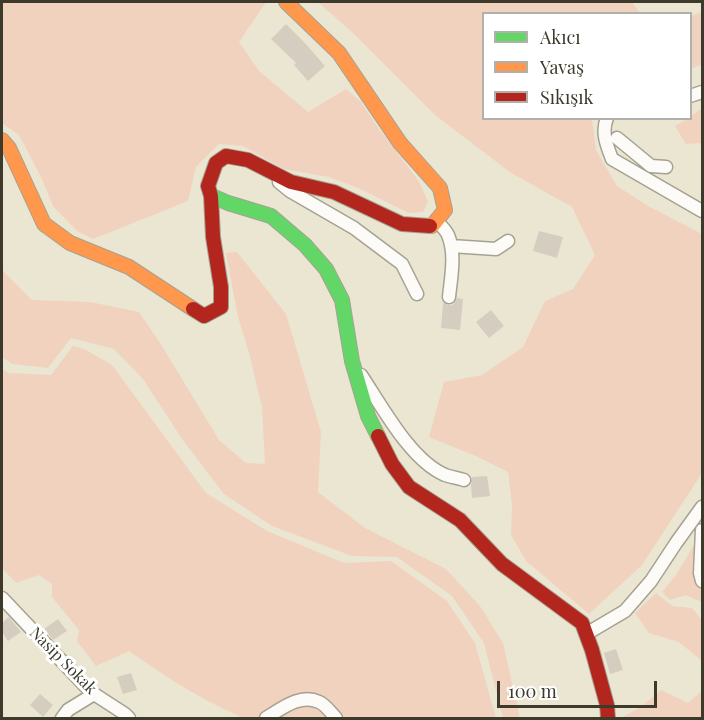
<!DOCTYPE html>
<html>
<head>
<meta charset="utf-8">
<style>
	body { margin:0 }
	#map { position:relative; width:704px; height:720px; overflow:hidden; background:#eae6d2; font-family:"Playfair Display",serif }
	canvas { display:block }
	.frame { position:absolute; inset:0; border:3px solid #3d392b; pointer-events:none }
	.legend { position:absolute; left:482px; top:12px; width:210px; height:108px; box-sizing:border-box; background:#fff; border:2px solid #b1b0aa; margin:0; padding:8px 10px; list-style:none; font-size:18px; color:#3d392b }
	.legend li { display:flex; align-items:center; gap:12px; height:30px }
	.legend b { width:30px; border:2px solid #b1b0aa }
	.scale { position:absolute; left:497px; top:681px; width:160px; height:27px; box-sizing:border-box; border:3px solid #3d392b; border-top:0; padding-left:8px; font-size:18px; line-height:21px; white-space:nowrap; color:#3d392b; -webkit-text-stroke:4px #fff; paint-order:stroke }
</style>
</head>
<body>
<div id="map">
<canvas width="704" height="720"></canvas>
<div class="frame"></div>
<ul class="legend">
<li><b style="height:8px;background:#63d668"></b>Akıcı</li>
<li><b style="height:8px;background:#ff974d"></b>Yavaş</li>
<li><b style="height:8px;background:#b3261e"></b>Sıkışık</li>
</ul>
<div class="scale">100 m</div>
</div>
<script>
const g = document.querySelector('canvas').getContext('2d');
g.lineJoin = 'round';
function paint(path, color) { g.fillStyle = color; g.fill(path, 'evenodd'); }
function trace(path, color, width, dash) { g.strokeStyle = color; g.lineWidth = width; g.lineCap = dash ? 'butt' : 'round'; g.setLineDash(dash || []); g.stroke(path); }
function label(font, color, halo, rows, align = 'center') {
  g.font = font + ' "Playfair Display",serif'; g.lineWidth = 6; g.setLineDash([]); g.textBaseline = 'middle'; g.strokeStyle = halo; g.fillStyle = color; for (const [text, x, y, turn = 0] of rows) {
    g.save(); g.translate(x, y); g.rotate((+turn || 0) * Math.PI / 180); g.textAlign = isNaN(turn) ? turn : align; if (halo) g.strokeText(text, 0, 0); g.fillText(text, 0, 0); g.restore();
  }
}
const green = new Path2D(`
	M2,2H266L239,42L259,71L308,112L346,89L361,102L379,129L418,180L428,201L423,212L409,213L358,188L329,177L284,169L243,146L219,144L196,167L188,201L93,239L77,231L53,206L42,179L19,135L2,123Z
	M318,2H632L640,13L484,14V118L592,119L596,150L617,186L648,206L702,234V473L642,565L589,614L526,561L511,535L512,504L508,472L478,457L429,437L444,382L482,375L523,347L545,301L573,289L595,255L572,207L511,173L435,115L354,34Z
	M702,12V64L691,69V16Z
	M702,108V143L686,144L675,126L687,119L690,118L691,116Z
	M237,252L286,314L321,432L318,492L365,528L446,569L480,606L503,643L520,718H503L484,643L452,596L397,557L352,556L272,526L224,494L182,439L143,379L114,349L71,338L48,368L12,364L2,357V270L32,300L90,302L139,312L162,346L219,440L246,463L265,464L262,407L249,353L238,317L226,253Z
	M73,346L84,349L112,365L206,493L267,531L344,563L391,561L447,601L475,643L496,718H239V716C200,699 164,676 129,651L96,666L77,641L79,630L52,597V584L39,575L16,583L2,568V369L9,373L51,375Z
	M702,532V605L701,602L686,595L670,600L662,592L676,575Z
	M656,593L672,606L692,608L702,620V661L679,642L649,633L635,613Z
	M661,690L688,703L702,691V718H621L642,706Z`);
const building = new Path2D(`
	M286,24L304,42L325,66L308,81L294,65L296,63L271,39Z
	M539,231L563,237L557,258L533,251Z
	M457,298L463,299L460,330L441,328L443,303L448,305H452L455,302Z
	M491,310L504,326L489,338L476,322Z
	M487,476L490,496L472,498L471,485L472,477Z
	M9,617L21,632L8,641L2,632V623Z
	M58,619L67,631L53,640L44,629Z
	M616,649L623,670L610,674L604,653Z
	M131,673L137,690L123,694L117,677Z
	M40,694L53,705L43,717L30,705Z`);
const street = new Path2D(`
	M690,96L702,92
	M607,118C601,132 607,146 612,159L702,211
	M617,138L651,166L666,167
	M279,182L290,191L354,228L402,264L417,294
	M436,220C440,225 446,230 448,235C456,254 451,277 449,297
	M451,246L496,249L508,241
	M361,375C382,406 410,460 445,475C451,477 458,478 464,480
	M702,530L700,573L702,581
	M2,598L91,692L125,714L129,718
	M586,634L625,611L651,581L676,543L702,507
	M62,718L68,710L94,694
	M266,718C281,709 300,693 319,702C325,704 331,713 336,718`);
const fast = new Path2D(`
	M212,196L228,203L271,216L305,245L326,269L342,300L352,361L368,416L378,436`);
const slow = new Path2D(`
	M286,2L339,53L400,143L440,188L445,210L432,226H430
	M2,140L9,148L44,224L70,243L129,267L193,309`);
const jam = new Path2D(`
	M193,309L204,316L221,307V287L213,237L211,196L208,186L216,163L226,156L248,160L291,182L334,192L402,224L430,226
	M378,436L392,464L409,487L460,520L502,564L582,623L592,650L607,705L608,718`);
const streetNames = [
	["Nasip Sokak",63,661,45]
];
paint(green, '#f1d2bf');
paint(building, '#d5cec0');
trace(street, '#a5a292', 15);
trace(fast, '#a5a292', 16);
trace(slow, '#a5a292', 16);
trace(jam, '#a5a292', 16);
trace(street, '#fcfbf8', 12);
trace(fast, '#63d668', 14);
trace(slow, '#ff974d', 14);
trace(jam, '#b3261e', 14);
label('16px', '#3d392b', '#fff', streetNames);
</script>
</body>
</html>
